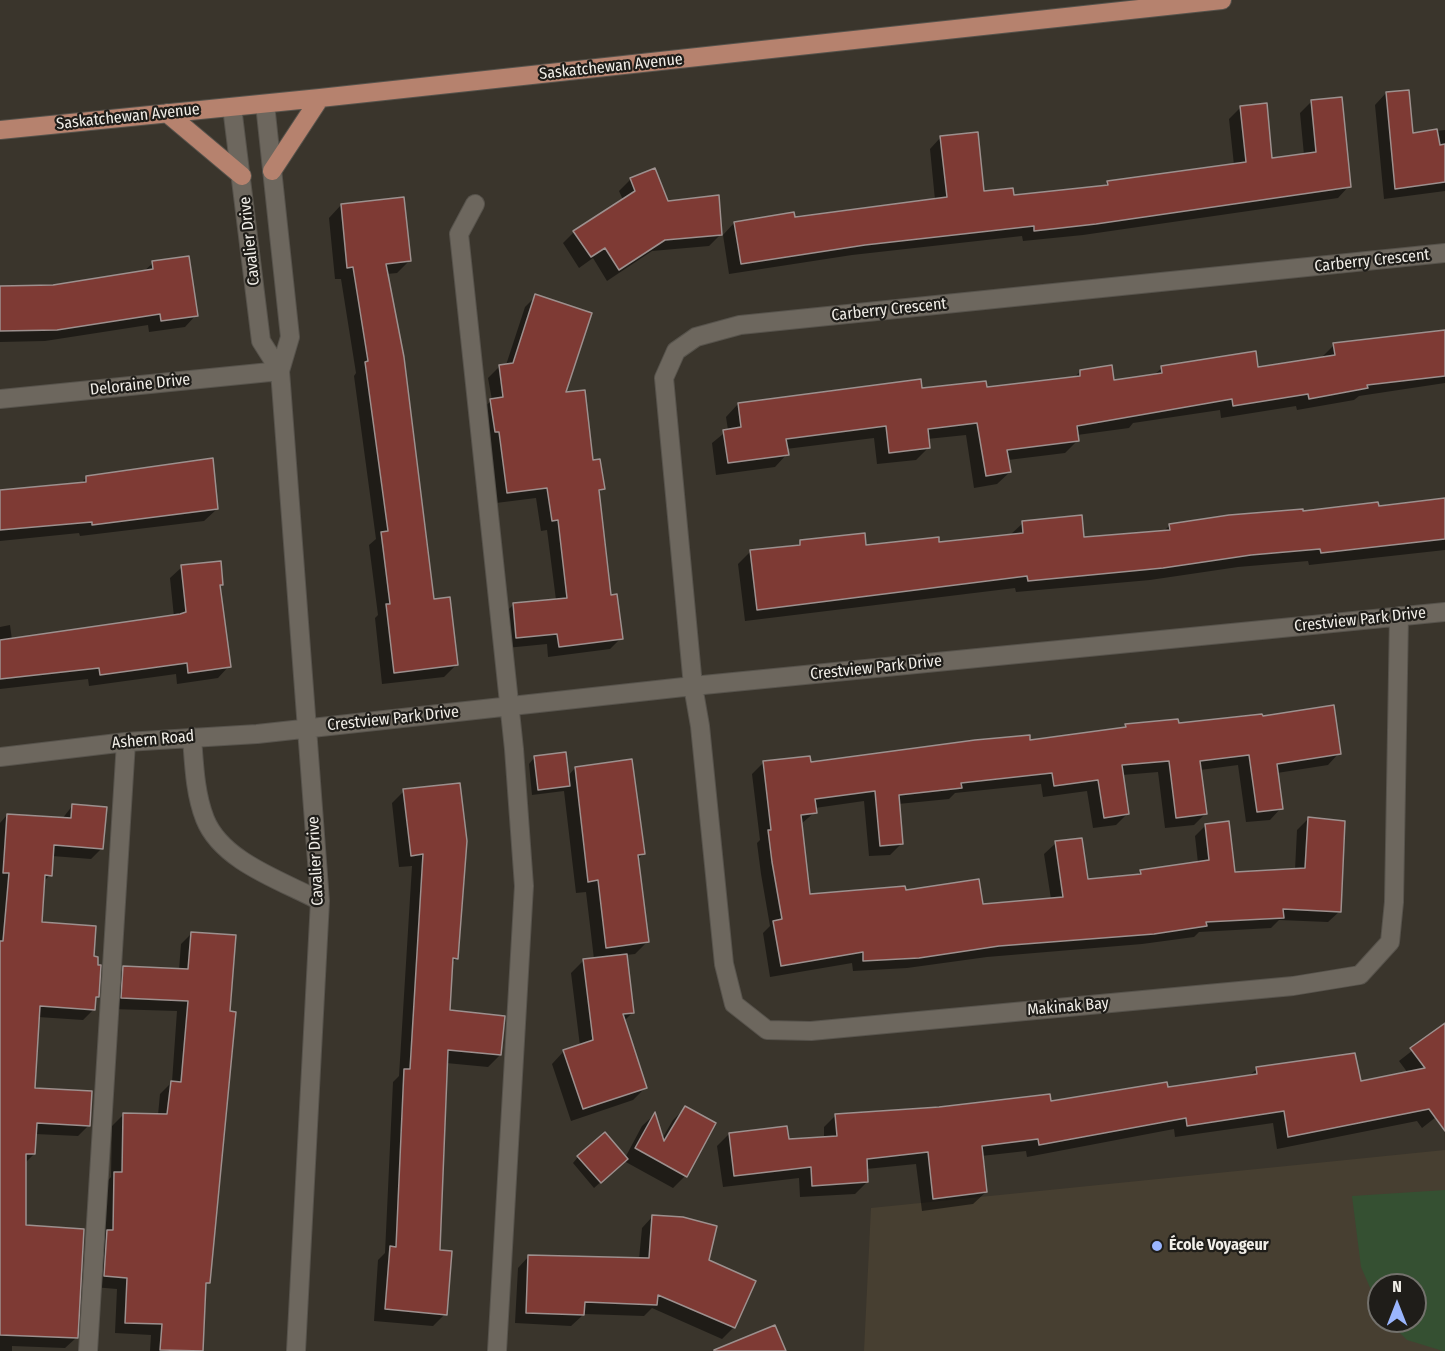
<!DOCTYPE html>
<html>
<head>
<meta charset="utf-8">
<style>
	body { margin:0 }
	#map { position:relative; width:1445px; height:1351px; overflow:hidden; background:#3a352c; font-family:"Fira Sans Condensed",sans-serif }
	canvas { display:block }
	.north { position:absolute; left:1367px; top:1273px; width:60px; height:60px; box-sizing:border-box; background:#1f1d19; border:2px solid #73716c; border-radius:50%; rotate:0deg; font-size:16px; font-weight:700; line-height:24px; text-align:center; color:#f1eee8 }
	.north::after { content:''; display:block; margin:auto; width:21px; height:27px; background:#9ab5fd; clip-path:polygon(50% 0,100% 100%,50% 72%,0 100%) }
</style>
</head>
<body>
<div id="map">
<canvas width="1445" height="1351"></canvas>
<div class="north">N</div>
</div>
<script>
const g = document.querySelector('canvas').getContext('2d');
g.lineJoin = 'round';
function paint(path, color) { g.fillStyle = color; g.fill(path, 'evenodd'); }
function trace(path, color, width, dash) { g.strokeStyle = color; g.lineWidth = width; g.lineCap = dash ? 'butt' : 'round'; g.setLineDash(dash || []); g.stroke(path); }
function label(font, color, halo, rows, align = 'center') {
  g.font = font + ' "Fira Sans Condensed",sans-serif'; g.lineWidth = 4.5; g.setLineDash([]); g.textBaseline = 'middle'; g.strokeStyle = halo; g.fillStyle = color; for (const [text, x, y, turn = 0] of rows) {
    g.save(); g.translate(x, y); g.rotate((+turn || 0) * Math.PI / 180); g.textAlign = isNaN(turn) ? turn : align; if (halo) g.strokeText(text, 0, 0); g.fillText(text, 0, 0); g.restore();
  }
}
const built = new Path2D(`
	M1445,1150V1351H864L871,1208ZM1379,1285H1415V1321H1379Z`);
const green = new Path2D(`
	M1445,1190V1351H1443L1407,1340L1388,1321H1415V1285H1379V1308L1361,1267L1352,1196Z`);
const shadow = new Path2D(`
	M1386,93L1411,134L1445,130V191L1384,199L1375,105Z
	M1312,101L1349,186L1338,198L1083,235L1023,241L1022,236L852,255L729,274L723,235L734,223L935,200L930,149L941,137L983,193L1013,197L1103,187L1108,182L1234,165L1229,119L1240,108L1271,160L1304,155L1300,113Z
	M631,179L667,202L721,234L709,246L652,251L607,281L593,258L579,268L563,243L574,232L623,200L619,191Z
	M341,205L409,261L397,273L387,274L432,601L456,665L444,677L382,684L375,618L378,615L369,545L376,539L354,376L356,373L341,279H335L329,218Z
	M153,263L196,315L185,327L149,332L148,325L45,341L0,342V287L53,286L143,272Z
	M536,296L564,394L603,488L598,494L610,596L621,638L610,649L548,657L547,644L506,648L502,616L513,605L556,600L547,530L541,531L536,498L496,503L480,411L492,400L488,378L499,367L506,365L525,307Z
	M1445,330V383L1359,396L1354,400L1297,410L1296,406L1221,418L1220,410L1133,423L1129,428L1077,435L1078,440L1065,453L1008,460L1010,472L997,484L974,488L966,435L927,439L929,447L916,460L877,464L874,438L786,449L787,454L775,467L716,475L712,443L728,430L726,417L738,404L921,390L986,388L1073,378L1080,372L1113,382L1154,375L1162,368L1257,369L1322,357L1334,345Z
	M86,478L217,509L204,521L80,536L79,533L0,541V491L80,484Z
	M1445,499V550L1309,565L1308,561L1238,567L1150,580L1016,592L1015,588L745,621L738,564L751,551L863,535L865,547L938,544L1010,535L1023,523L1083,538L1163,532L1169,526Z
	M182,567L222,584L218,588L229,666L218,678L177,684L176,674L89,686L88,679L0,689V627L10,625L12,640L174,617L170,578Z
	M1177,725L1339,753L1328,765L1277,773L1281,808L1270,820L1246,822L1238,765L1200,770L1206,813L1194,825L1165,828L1158,772L1122,775L1127,814L1116,825L1093,828L1087,791L1043,797L1041,784L955,793L949,799L898,804L902,843L890,855L869,856L864,801L815,808V812L801,824L808,896L904,892L982,906L1051,899L1044,854L1056,843L1086,881L1136,876L1141,871L1198,863L1195,836L1206,825L1234,874L1295,870L1297,830L1308,819L1340,911L1328,922L1279,920L1271,928L1199,932L1194,937L1142,944L987,957L907,968L853,971L852,963L770,977L763,933L770,926L761,874L757,843L760,840L752,774L763,763H809L1029,741L1122,729L1126,726Z
	M534,758L568,776L575,768L643,854L637,860L647,942L635,954L626,955L633,1012L623,1022L645,1088L633,1100L571,1121L552,1064L564,1051L580,1046L571,973L583,961L594,959L586,892L576,893L564,791L532,795L529,764Z
	M404,791L457,958L451,964L448,1012L500,1055L488,1067L446,1063L438,1252L445,1314L433,1326L374,1321L378,1260L385,1253L393,1082L399,1076L412,866L399,867L392,803Z
	M73,805L102,848L91,859L52,856L50,875L43,882L40,924L92,958L97,996L94,999V1009L83,1020L38,1017L33,1090L89,1125L78,1136L35,1134L34,1154L25,1163L24,1227L76,1338L65,1348L12,1346V1351H0V823L7,815L62,819Z
	M192,933L208,1282L204,1287L201,1351H150L151,1335L115,1333L117,1289L93,1287L104,1185L111,1177L112,1126L123,1115H158L160,1094L172,1082L177,1011L111,1009L113,979L124,968L179,970L181,944Z
	M1445,1025V1110L1422,1128L1417,1121L1277,1149L1273,1123L1175,1137L1174,1129L1027,1157L1026,1151L981,1156L986,1192L973,1204L922,1211L916,1164L866,1169L867,1182L855,1194L800,1197L799,1178L723,1187L717,1146L729,1134L787,1141L824,1139V1127L836,1115L1050,1102L1248,1077L1257,1069L1360,1083L1408,1073L1399,1061Z
	M685,1108V1176L673,1188L624,1161L594,1188L573,1163L578,1157L625,1158L642,1126L654,1115L662,1139L673,1120Z
	M653,1216L707,1261L754,1282L733,1328L722,1339L652,1308L644,1316L584,1314L571,1326L515,1323L518,1268L529,1256L639,1259L642,1228Z`);
const building = new Path2D(`
	M1409,90L1413,133L1437,129L1440,145L1445,144V182L1395,189L1386,92Z
	M1342,97L1351,187L1096,224L1034,231V226L865,245L741,264L734,222L794,212L795,217L947,197L940,136L978,132L984,191L1013,188L1014,195L1108,185L1107,181L1246,162L1240,106L1267,103L1272,158L1316,152L1311,100Z
	M655,168L668,201L719,195L722,235L665,240L619,270L605,248L591,257L573,231L635,191L630,178Z
	M404,197L411,261L386,264L404,357L434,599L450,597L458,665L394,673L386,604H390L381,532L388,531L365,362L368,361L353,267L347,268L341,204Z
	M189,256L198,316L161,321L160,314L57,330L0,331V286L53,285L153,269L152,261Z
	M535,294L592,313L566,392L585,390L593,460L600,459L605,489L599,490L611,595L617,594L623,639L559,647L557,634L516,638L513,603L567,598L558,520L552,521L547,488L507,493L499,432H495L490,399L503,397L499,365L513,363Z
	M1445,330V376L1367,385L1368,388L1309,399L1308,394L1233,406L1232,399L1077,426L1079,441L1007,450L1011,472L986,476L977,423L928,429L930,448L889,453L886,426L786,439L789,455L728,463L723,430L741,427L738,403L921,379L922,388L986,381L987,387L1080,376V370L1112,365L1114,380L1162,373L1161,366L1256,351L1258,367L1335,355L1333,343Z
	M213,458L218,509L92,525V522L0,530V490L86,482V476Z
	M1445,498V539L1321,553L1320,549L1251,555L1163,568L1028,581L1027,576L757,610L750,550L800,545V540L865,533L866,545L939,537V542L1023,533L1022,521L1082,515L1084,537L1170,530L1169,524L1229,515L1303,509V511L1378,502L1379,506Z
	M221,561L223,585H220L231,667L188,673L187,663L100,675L99,668L0,679V640L180,614L186,612L181,565Z
	M1334,705L1341,754L1277,764L1283,809L1257,812L1249,755L1200,761L1207,814L1176,818L1169,761L1122,765L1129,814L1104,818L1098,780L1054,786L1052,773L961,783L962,788L899,795L903,844L880,846L875,791L815,799L817,813L801,815L810,894L905,886L906,890L979,879L983,904L1063,897L1055,841L1082,838L1088,879L1141,874L1140,870L1209,860L1205,824L1229,821L1235,872L1305,868L1308,817L1345,821L1341,912L1283,909L1284,918L1206,922L1207,926L1154,934L999,946L919,958L863,961V952L781,966L773,921L782,919L772,862L768,830H771L763,761L810,756L811,762L975,740L1030,735V740L1126,727L1125,724L1178,719L1179,723L1262,714L1263,716Z
	M566,752L570,786L538,790L534,756Z
	M632,759L645,854L638,855L649,942L606,948L598,880L588,882L575,767Z
	M460,783L467,841L458,959L453,958L450,1010L505,1016L501,1055L448,1050L440,1250L452,1251L447,1315L385,1309L390,1246L396,1247L404,1069H410L423,854L411,856L403,789Z
	M72,804L107,807L103,849L54,845L52,876L45,875L42,922L96,926L94,956L98,957V965H101L99,997H96L95,1010L40,1006L35,1088L92,1091L90,1126L37,1123L35,1154H26V1225L84,1229L78,1338L0,1335V941H3L9,873H3L7,814L71,818Z
	M191,932L236,935L230,1011L236,1012L210,1283H206L203,1351L160,1350L162,1324L125,1323L127,1278L104,1276L107,1230H113L114,1172H122L123,1113L167,1114L171,1081L181,1082L188,1001L121,998L123,966L188,969Z
	M627,954L634,1013L623,1014L647,1088L583,1109L563,1050L593,1040L583,959Z
	M1445,1023V1131L1429,1109L1288,1137L1284,1111L1187,1126L1186,1118L1039,1145L1038,1139L982,1146L987,1192L933,1199L928,1152L867,1159L868,1182L812,1186L811,1167L734,1176L729,1133L787,1126L789,1139L837,1136L835,1114L939,1107L1050,1094L1051,1101L1167,1082L1168,1087L1257,1074L1256,1067L1355,1053L1361,1081L1425,1068L1410,1048Z
	M685,1106L716,1123L687,1177L635,1148L655,1112L664,1141Z
	M605,1132L628,1159L601,1183L577,1156Z
	M652,1215L683,1217L717,1226L709,1260L756,1281L735,1328L658,1295L657,1305L585,1302L584,1315L526,1313L528,1255L649,1258Z
	M775,1325L786,1351H714V1350Z`);
const minor = new Path2D(`
	M265,104L290,337L280,371L320,901L296,1351
	M232,107L261,341L280,371
	M475,204L459,234L514,749L524,886L497,1351
	M0,399L280,371
	M1399,616L1394,902L1390,942L1360,975L1293,986L811,1031L767,1030L734,1004L724,964L700,726L693,686L664,378L676,351L696,337L740,325L1445,253
	M192,737C194,764 195,794 205,819C222,862 283,881 320,901
	M0,757L126,742L257,734L693,686L1445,612
	M88,1351L126,742`);
const major = new Path2D(`
	M167,113L242,176
	M0,130L320,98L1222,0
	M272,171L320,98`);
const markers = [
	[1157,1246,6,"#9ab5fd"]
];
const streetNames = [
	["Saskatchewan Avenue",611,67,-6],
	["Saskatchewan Avenue",128,117,-6],
	["Cavalier Drive",250,241,-96],
	["Carberry Crescent",1372,261,-6],
	["Carberry Crescent",889,310,-6],
	["Deloraine Drive",140,385,-6],
	["Crestview Park Drive",1360,620,-6],
	["Crestview Park Drive",876,668,-6],
	["Crestview Park Drive",393,719,-6],
	["Ashern Road",153,740,-5],
	["Cavalier Drive",316,861,-93],
	["Makinak Bay",1068,1007,-5]
];
const poiNames = [
	["École Voyageur",1169,1246]
];
paint(built, '#473f31');
paint(green, '#355032');
paint(shadow, '#0007');
paint(building, '#7e3a34');
trace(building, '#9d908e', 1.5);
trace(minor, '#57534c', 20);
trace(major, '#57534c', 20);
trace(minor, '#6d675e', 18);
trace(major, '#b6826e', 18);
for (const [x, y, r, color] of markers) { const dot = new Path2D(); dot.arc(x, y, r, 0, 2 * Math.PI); g.fillStyle = color; g.fill(dot); trace(dot, '#1f1d19', 2); }
label('16px', '#f1eee8', '#1f1d19', streetNames);
label('bold 16px', '#f1eee8', '#1f1d19', poiNames, 'left');
</script>
</body>
</html>
